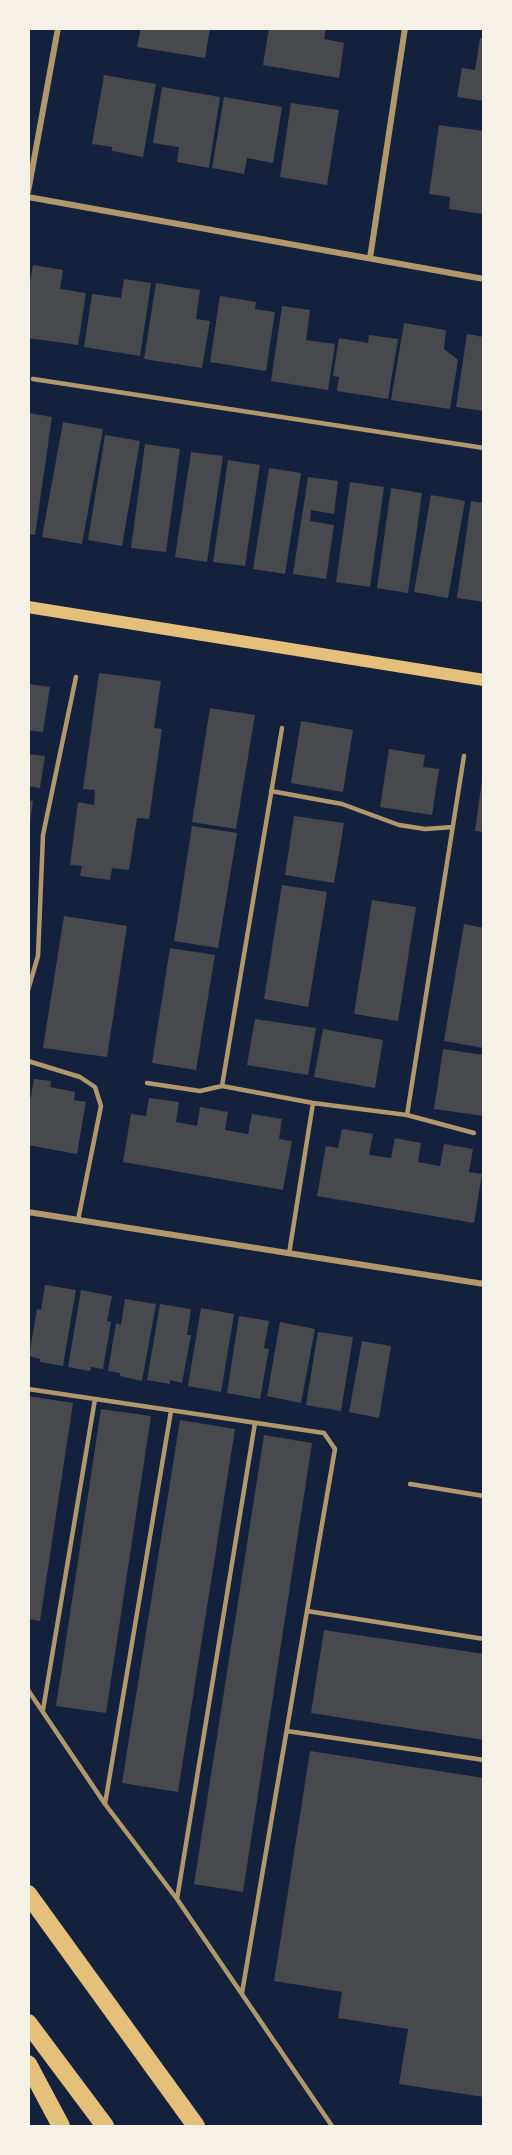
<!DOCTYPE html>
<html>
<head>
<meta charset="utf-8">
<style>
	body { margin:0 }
	#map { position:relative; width:512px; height:2155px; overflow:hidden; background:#14213d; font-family:"Archivo Narrow",sans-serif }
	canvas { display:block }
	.frame { position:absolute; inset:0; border:30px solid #f6f1e7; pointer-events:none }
</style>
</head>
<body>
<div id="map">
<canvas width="512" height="2155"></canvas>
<div class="frame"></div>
</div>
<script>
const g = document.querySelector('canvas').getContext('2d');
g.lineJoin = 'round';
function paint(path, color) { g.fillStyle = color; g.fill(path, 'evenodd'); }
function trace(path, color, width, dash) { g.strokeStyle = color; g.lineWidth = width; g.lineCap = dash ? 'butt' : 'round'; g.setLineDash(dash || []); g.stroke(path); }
const building = new Path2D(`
	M141,28H210L205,58L137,47Z
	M269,28H326L324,39L344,43L339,78L263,65Z
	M480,38H484V101L457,97L462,68L475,70Z
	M104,75L156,84L143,157L112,151V147L92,144Z
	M162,87L220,97L209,168L177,162L179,147L153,143Z
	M224,97L282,107L273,163L247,158L244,174L212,168Z
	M291,103L339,110L327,185L280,177Z
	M439,125L484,131L483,214L449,209L450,197L429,194Z
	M33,265L63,270L60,289L86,293L78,345L28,338V293Z
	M124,279L151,283L140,356L84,347L92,294L121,298Z
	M156,283L200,290L196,319L210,321L202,368L144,359Z
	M220,296L256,302L255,309L275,312L266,371L210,362Z
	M282,306L310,310L306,340L335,344L328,390L271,381Z
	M404,323L446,330L444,349L458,360L450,409L391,400Z
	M467,334L484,337V411L456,407Z
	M369,335L398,339L388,399L337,391L339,377L333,376L339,338L368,343Z
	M28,413L52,417L35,535L28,534Z
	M63,422L103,429L82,544L42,537Z
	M105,435L140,441L122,546L88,540Z
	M145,444L180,449L166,552L131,548Z
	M191,452L223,456L207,562L175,557Z
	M228,460L260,465L245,566L213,562Z
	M269,468L301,473L285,574L253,569Z
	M308,477L338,481L334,514L311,510L310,521L334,525L326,579L293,574Z
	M350,482L384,487L370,587L336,582Z
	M391,488L422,493L408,593L377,588Z
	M431,495L465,501L448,598L414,592Z
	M471,501L484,503V602L457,598Z
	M99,673L161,681L154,728L162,729L149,819L137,818L129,870L112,868L110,880L80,876L82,866L70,865L78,802L94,805L95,790L83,789Z
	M28,684L50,687L43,732L28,730Z
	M210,708L255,715L236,829L192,822Z
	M301,721L353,730L343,792L291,783Z
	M389,749L425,755L423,767L439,769L432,815L380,807Z
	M28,754L45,756L40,788L28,786Z
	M482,780H484V832L475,831Z
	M28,800L33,801L30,821H28Z
	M294,816L344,823L334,883L285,875Z
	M192,826L237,833L218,948L174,941Z
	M282,885L327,892L308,1007L264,999Z
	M372,900L416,907L398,1021L354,1014Z
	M64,916L127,926L107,1057L43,1048Z
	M464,924L484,928V1048L444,1041Z
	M170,948L215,955L196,1070L152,1063Z
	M255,1019L316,1028L308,1075L247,1065Z
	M323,1029L383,1040L375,1088L314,1077Z
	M443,1049L484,1055V1116L434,1109Z
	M34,1079L51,1081L50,1087L75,1092L74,1100L86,1102L77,1154L28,1145V1097H31Z
	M149,1098L179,1102L176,1122L197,1126L200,1107L228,1112L225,1130L248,1134L252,1114L282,1119L279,1139L292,1141L283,1190L123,1162L131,1114L146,1116Z
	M342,1129L373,1134L369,1155L391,1158L395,1138L421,1143L418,1162L440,1166L444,1144L473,1149L469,1172L482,1174L474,1223L317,1196L326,1146L338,1148Z
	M45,1285L76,1290L63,1366L40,1362V1359L29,1356L37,1309L41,1310Z
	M81,1290L112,1296L107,1321L111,1322L103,1369L91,1367L90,1371L68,1367Z
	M125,1299L156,1304L142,1381L120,1376V1373L108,1371L116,1323L121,1325Z
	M160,1304L191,1309L187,1335H191L182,1383L170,1380V1384L147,1380Z
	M201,1308L234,1314L221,1392L188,1386Z
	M239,1316L269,1321L264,1348L269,1349L260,1399L227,1393Z
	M280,1322L315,1329L301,1403L267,1396Z
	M318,1332L353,1337L341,1411L306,1405Z
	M362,1341L391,1346L379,1418L349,1412Z
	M28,1396L73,1403L40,1621L28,1619Z
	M101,1409L151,1416L106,1713L56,1706Z
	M180,1420L235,1429L178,1792L122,1783Z
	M264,1435L312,1443L243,1892L194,1884Z
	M324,1630L484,1654V1740L311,1713Z
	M310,1751L484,1778V2097L399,2084L408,2029L338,2018L342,1992L274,1981Z`);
const service = new Path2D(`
	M33,379L484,448
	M271,791L342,804L399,825L425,829L453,827
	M28,990L38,956L43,835L76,677
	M28,1061L80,1077L95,1087L101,1106L78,1220
	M147,1083L200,1091L222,1086L313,1103L407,1115L474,1133
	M222,1086L282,728
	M407,1115L464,756
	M289,1254L313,1103
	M28,1389L324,1433L335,1449L307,1611L484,1639
	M410,1484L484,1496
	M28,1690L105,1804L177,1899L332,2126
	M43,1710L95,1399
	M287,1731L484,1760
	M105,1804L171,1411
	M177,1899L255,1423
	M242,1993L307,1611`);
const minor = new Path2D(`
	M28,192L58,28
	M28,197L484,279
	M370,258L405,28
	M28,1212L484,1284`);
const secondary = new Path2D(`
	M28,607L484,680`);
const motorway = new Path2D(`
	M28,1894L196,2126
	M28,2023L105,2126
	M28,2064L61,2126`);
paint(building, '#48494c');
trace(service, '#b1986c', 4.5);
trace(minor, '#b1986c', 6);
trace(secondary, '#e5c07b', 12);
trace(motorway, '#e5c07b', 18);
</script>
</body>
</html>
